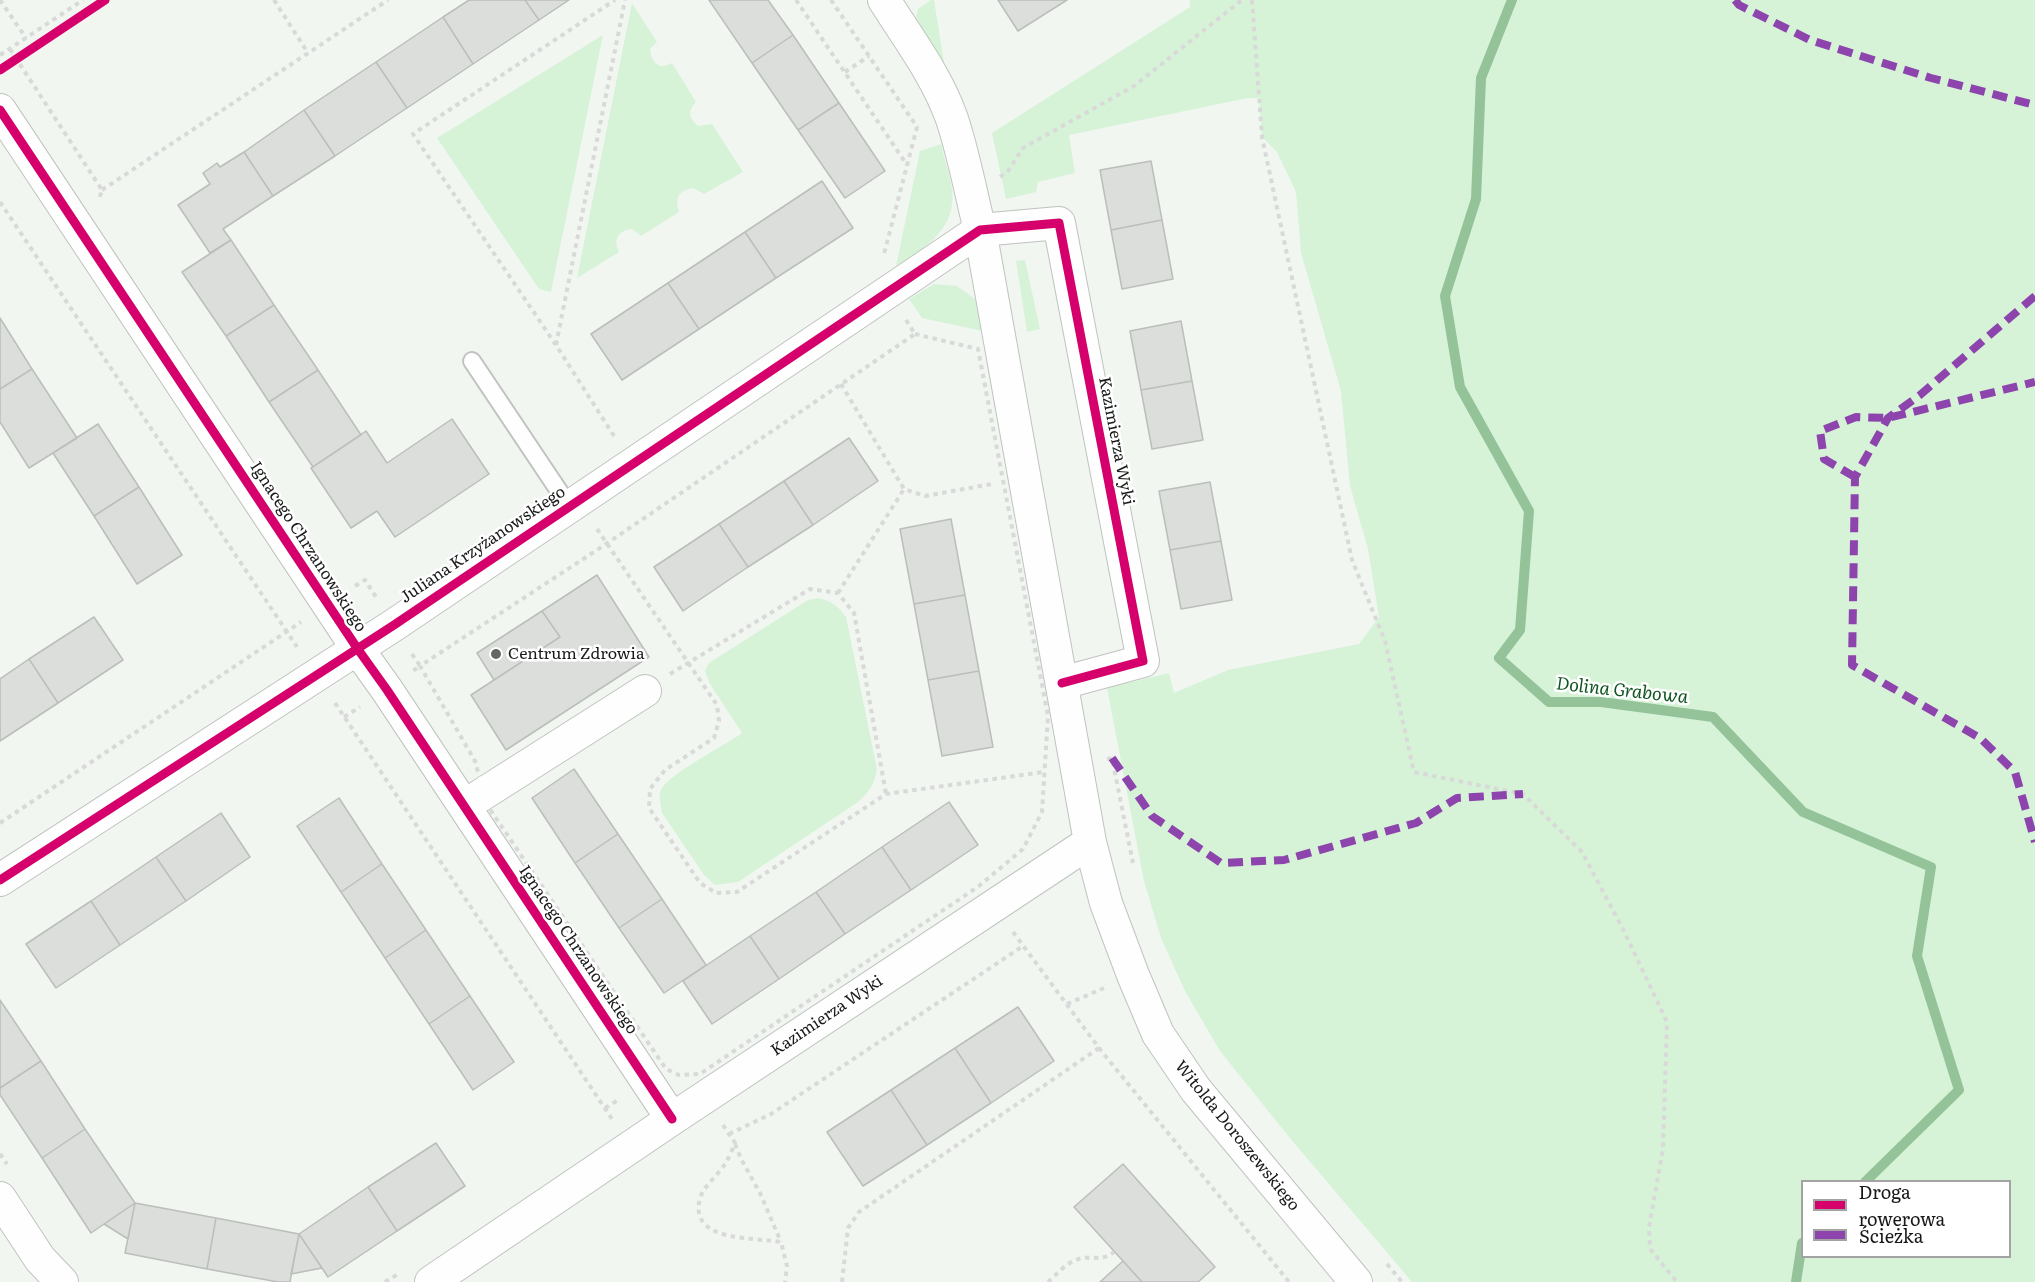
<!DOCTYPE html>
<html>
<head>
<meta charset="utf-8">
<style>
	body { margin:0 }
	#map { position:relative; width:2035px; height:1282px; overflow:hidden; background:#f1f6f1; font-family:Literata,serif }
	canvas { display:block }
	.legend { position:absolute; left:1801px; top:1180px; width:210px; height:78px; box-sizing:border-box; background:#fff; border:2px solid #a3a3a3; margin:0; padding:8px 10px; list-style:none; font-size:18px; color:#181a18 }
	.legend li { display:flex; align-items:center; gap:12px; height:30px }
	.legend b { width:30px; border:2px solid #a3a3a3 }
</style>
</head>
<body>
<div id="map">
<canvas width="2035" height="1282"></canvas>
<ul class="legend">
<li><b style="height:8px;background:#d6006c"></b>Droga rowerowa</li>
<li><b style="height:8px;background:#8e44ad"></b>Ścieżka</li>
</ul>
</div>
<script>
const g = document.querySelector('canvas').getContext('2d');
g.lineJoin = 'round';
function paint(path, color) { g.fillStyle = color; g.fill(path, 'evenodd'); }
function trace(path, color, width, dash) { g.strokeStyle = color; g.lineWidth = width; g.lineCap = dash ? 'butt' : 'round'; g.setLineDash(dash || []); g.stroke(path); }
function label(font, color, halo, rows, align = 'center') {
  g.font = font + ' Literata,serif'; g.lineWidth = 5; g.setLineDash([]); g.textBaseline = 'middle'; g.strokeStyle = halo; g.fillStyle = color; for (const [text, x, y, turn = 0] of rows) {
    g.save(); g.translate(x, y); g.rotate((+turn || 0) * Math.PI / 180); g.textAlign = isNaN(turn) ? turn : align; if (halo) g.strokeText(text, 0, 0); g.fillText(text, 0, 0); g.restore();
  }
}
const green = new Path2D(`
	M931,0H934L945,69L916,17L918,9Z
	M1190,0H2035V1282H1412L1289,1137L1220,1051L1185,991L1161,938L1144,881L1107,688L1169,673L1174,693L1228,670L1359,644L1379,617L1368,549L1350,486L1341,391L1301,253L1296,192L1277,152L1262,137L1259,98H1248L1069,135L1075,173L1038,182L1036,192L1006,199L992,133L1190,7ZM1802,1182H2010V1256H1802Z
	M632,3L657,42L650,49C651,62 659,71 672,63L696,102C687,111 689,118 698,126L712,124L743,172L704,194L693,188C678,191 675,197 679,212L641,236L632,229C618,231 613,239 619,252L577,278Z
	M603,35L551,292L539,289L437,138Z
	M941,144C944,158 950,174 952,189C957,229 925,248 896,266L920,151Z
	M1025,260L1040,329L1027,332L1016,261Z
	M934,284L957,286L975,299L982,331L922,318L909,299Z
	M818,598C832,601 838,606 846,617L877,769C875,784 869,792 858,802L738,882L715,885L704,875L662,813C661,806 658,796 661,790C668,774 726,745 742,733L710,684L705,671L709,663L808,600Z`);
const stream = new Path2D(`
	M1512,0L1481,78L1476,199L1445,296L1460,387L1529,511L1520,630L1499,658L1549,702H1601L1713,717L1803,812L1931,867L1917,956L1959,1090L1865,1182
	M1796,1282L1802,1243`);
const building = new Path2D(`
	M469,0H525L539,20L473,64L443,17Z
	M525,0H569L539,20Z
	M709,0H768L793,35L752,63Z
	M998,0H1067L1018,31Z
	M443,17L473,64L407,108L376,62Z
	M793,35L839,103L798,130L752,63Z
	M376,62L407,108L335,156L304,110Z
	M839,103L885,171L845,198L798,130Z
	M304,110L335,156L273,196L244,152Z
	M244,152L273,196L223,229L231,240L210,253L178,205L210,184L203,173L217,163L220,167Z
	M1151,161L1162,220L1111,230L1100,170Z
	M822,181L853,228L776,278L745,232Z
	M1162,220L1173,279L1122,289L1111,230Z
	M745,232L776,278L699,329L668,283Z
	M231,240L274,305L226,336L182,272Z
	M668,283L699,329L622,380L591,334Z
	M274,305L318,370L269,402L226,336Z
	M0,318L32,369L0,389Z
	M1181,321L1192,381L1141,390L1130,331Z
	M32,369L77,438L29,468L0,422V389Z
	M318,370L361,435L313,467L269,402Z
	M1192,381L1203,440L1152,449L1141,390Z
	M452,419L489,474L395,537L377,511L351,528L311,468L366,431L387,463Z
	M98,424L139,487L94,516L53,453Z
	M849,438L878,481L813,525L784,481Z
	M784,481L813,525L748,567L719,524Z
	M1210,482L1221,541L1170,550L1159,491Z
	M139,487L182,555L137,584L94,516Z
	M951,519L965,595L914,604L900,529Z
	M719,524L748,567L683,611L654,567Z
	M1221,541L1232,600L1181,609L1170,550Z
	M597,575L649,657L506,750L471,695L560,637L542,611Z
	M965,595L979,671L928,680L914,604Z
	M542,611L560,637L494,680L477,653Z
	M94,617L123,660L58,703L29,659Z
	M29,659L58,703L0,741V679Z
	M979,671L993,747L942,756L928,680Z
	M574,769L618,834L575,863L532,798Z
	M339,798L382,864L341,892L297,826Z
	M949,802L978,845L911,890L882,847Z
	M221,813L250,857L186,901L156,857Z
	M618,834L662,899L619,928L575,863Z
	M882,847L911,890L845,934L816,892Z
	M156,857L186,901L120,945L91,901Z
	M382,864L426,930L385,958L341,892Z
	M816,892L845,934L779,979L750,936Z
	M662,899L706,965L664,993L619,928Z
	M91,901L120,945L56,988L26,944Z
	M426,930L470,996L429,1024L385,958Z
	M750,936L779,979L712,1024L683,981Z
	M470,996L514,1062L473,1090L429,1024Z
	M0,1000L41,1061L0,1088Z
	M1018,1007L1054,1061L991,1103L955,1048Z
	M955,1048L991,1103L927,1145L891,1090Z
	M41,1061L85,1129L42,1158L0,1095V1088Z
	M891,1090L927,1145L863,1186L827,1132Z
	M85,1129L135,1203L91,1233L42,1158Z
	M436,1143L465,1186L397,1231L368,1187Z
	M1123,1164L1215,1267L1198,1282H1142L1074,1207Z
	M368,1187L397,1231L328,1277L299,1234Z
	M135,1203L128,1239L104,1224Z
	M135,1203L216,1218L207,1269L125,1253Z
	M216,1218L299,1234L290,1282H278L207,1269Z
	M299,1234L322,1268L291,1274Z
	M1123,1261L1142,1282H1100Z`);
const path = new Path2D(`
	M0,0L26,38
	M274,0L308,53
	M796,0L907,165
	M831,0L917,127L884,254
	M1252,0L1262,137L1352,560L1385,641L1414,772L1523,794L1582,852L1623,929L1667,1022L1663,1149L1649,1227L1650,1249L1677,1282
	M10,49L102,190L99,199
	M0,55L83,0
	M845,72L869,56
	M1000,177L1008,171L1023,148L1134,86L1242,0
	M102,190L388,0
	M0,202L297,647
	M906,320L915,334
	M915,334L978,349L1048,716L1042,812L1023,849L979,886L700,1074L679,1075L666,1069L487,805L475,761L420,666L606,544Z
	M556,345L413,134L615,0
	M841,384L904,489L925,496L992,484
	M614,436L556,345L625,0
	M597,529L717,705L719,721L714,738L665,770L650,789L649,808L700,883L716,893L737,892L886,794L1044,772
	M355,586L365,580L376,597
	M838,593L904,489
	M412,654L420,666L413,671
	M670,674L810,589L838,593L854,613L886,794
	M335,703L612,1119
	M344,717L360,707
	M1107,759L1112,758L1133,863
	M0,823L301,622
	M1013,932L1099,1048L1289,1282
	M1067,1004L1104,988
	M605,1108L620,1099
	M723,1125L735,1143C732,1150 729,1158 725,1164C718,1175 704,1186 700,1198C688,1243 755,1237 781,1242L787,1266L785,1282
	M729,1134L771,1114L1023,946
	M735,1144L741,1159L760,1193L781,1242
	M0,1154L7,1164
	M1387,1264L1402,1282
	M385,1282L400,1273
	M842,1282L848,1228L859,1212L1099,1048
	M1048,1282C1056,1275 1066,1263 1076,1260C1090,1254 1100,1263 1114,1252`);
const service = new Path2D(`
	M472,361L569,506`);
const minor = new Path2D(`
	M884,0C908,38 937,76 952,119C964,155 971,194 980,230L1090,842L1106,903L1133,975L1158,1034L1196,1090L1356,1282
	M0,110L357,648L387,690L672,1119
	M464,806L645,691
	M0,880L394,625L980,230L1059,223L1143,661L1062,683
	M0,1198L40,1259L62,1282
	M431,1282L672,1119L1090,842`);
const quiet = new Path2D(`
	M1735,0L1739,5L1810,40L1931,78L2035,105
	M2035,296L1920,395L1888,418L1855,477L1852,665L1980,738L2015,772L2035,842
	M1855,477L1824,459L1820,431L1856,417L1888,418L2035,382
	M1112,758L1152,816L1221,863L1284,860L1416,823L1457,798L1523,794`);
const cycleway = new Path2D(`
	M0,70L105,0
	M0,110L357,648L387,690L672,1119
	M0,880L394,625L980,230L1059,223L1143,661L1062,683`);
const markers = [
	[496,654,6,"#646764"]
];
const streetNames = [
	["Kazimierza Wyki",1116,441,79],
	["Juliana Krzyżanowskiego",483,545,-34],
	["Ignacego Chrzanowskiego",308,547,57],
	["Ignacego Chrzanowskiego",578,950,56],
	["Kazimierza Wyki",827,1016,-34],
	["Witolda Doroszewskiego",1237,1136,51]
];
const poiNames = [
	["Centrum Zdrowia",508,654]
];
const waterNames = [
	["Dolina Grabowa",1622,691,6]
];
paint(green, '#d6f3d8');
trace(stream, '#94c299', 10);
paint(building, '#dbdedb');
trace(building, '#bbbebb', 1.5);
trace(service, '#c0c3c0', 20);
trace(minor, '#c0c3c0', 34);
trace(path, '#d8d9d8', 4, [4.5, 4.5]);
trace(service, '#fdfefd', 16);
trace(minor, '#fdfefd', 32);
trace(quiet, '#8e44ad', 8, [15, 8]);
trace(cycleway, '#d6006c', 9);
for (const [x, y, r, color] of markers) { const dot = new Path2D(); dot.arc(x, y, r, 0, 2 * Math.PI); g.fillStyle = color; g.fill(dot); trace(dot, '#fff', 2); }
label('16px', '#181a18', '#fff', streetNames);
label('16px', '#181a18', '#fff', poiNames, 'left');
label('italic 18px', '#105520', '#fff', waterNames);
</script>
</body>
</html>
